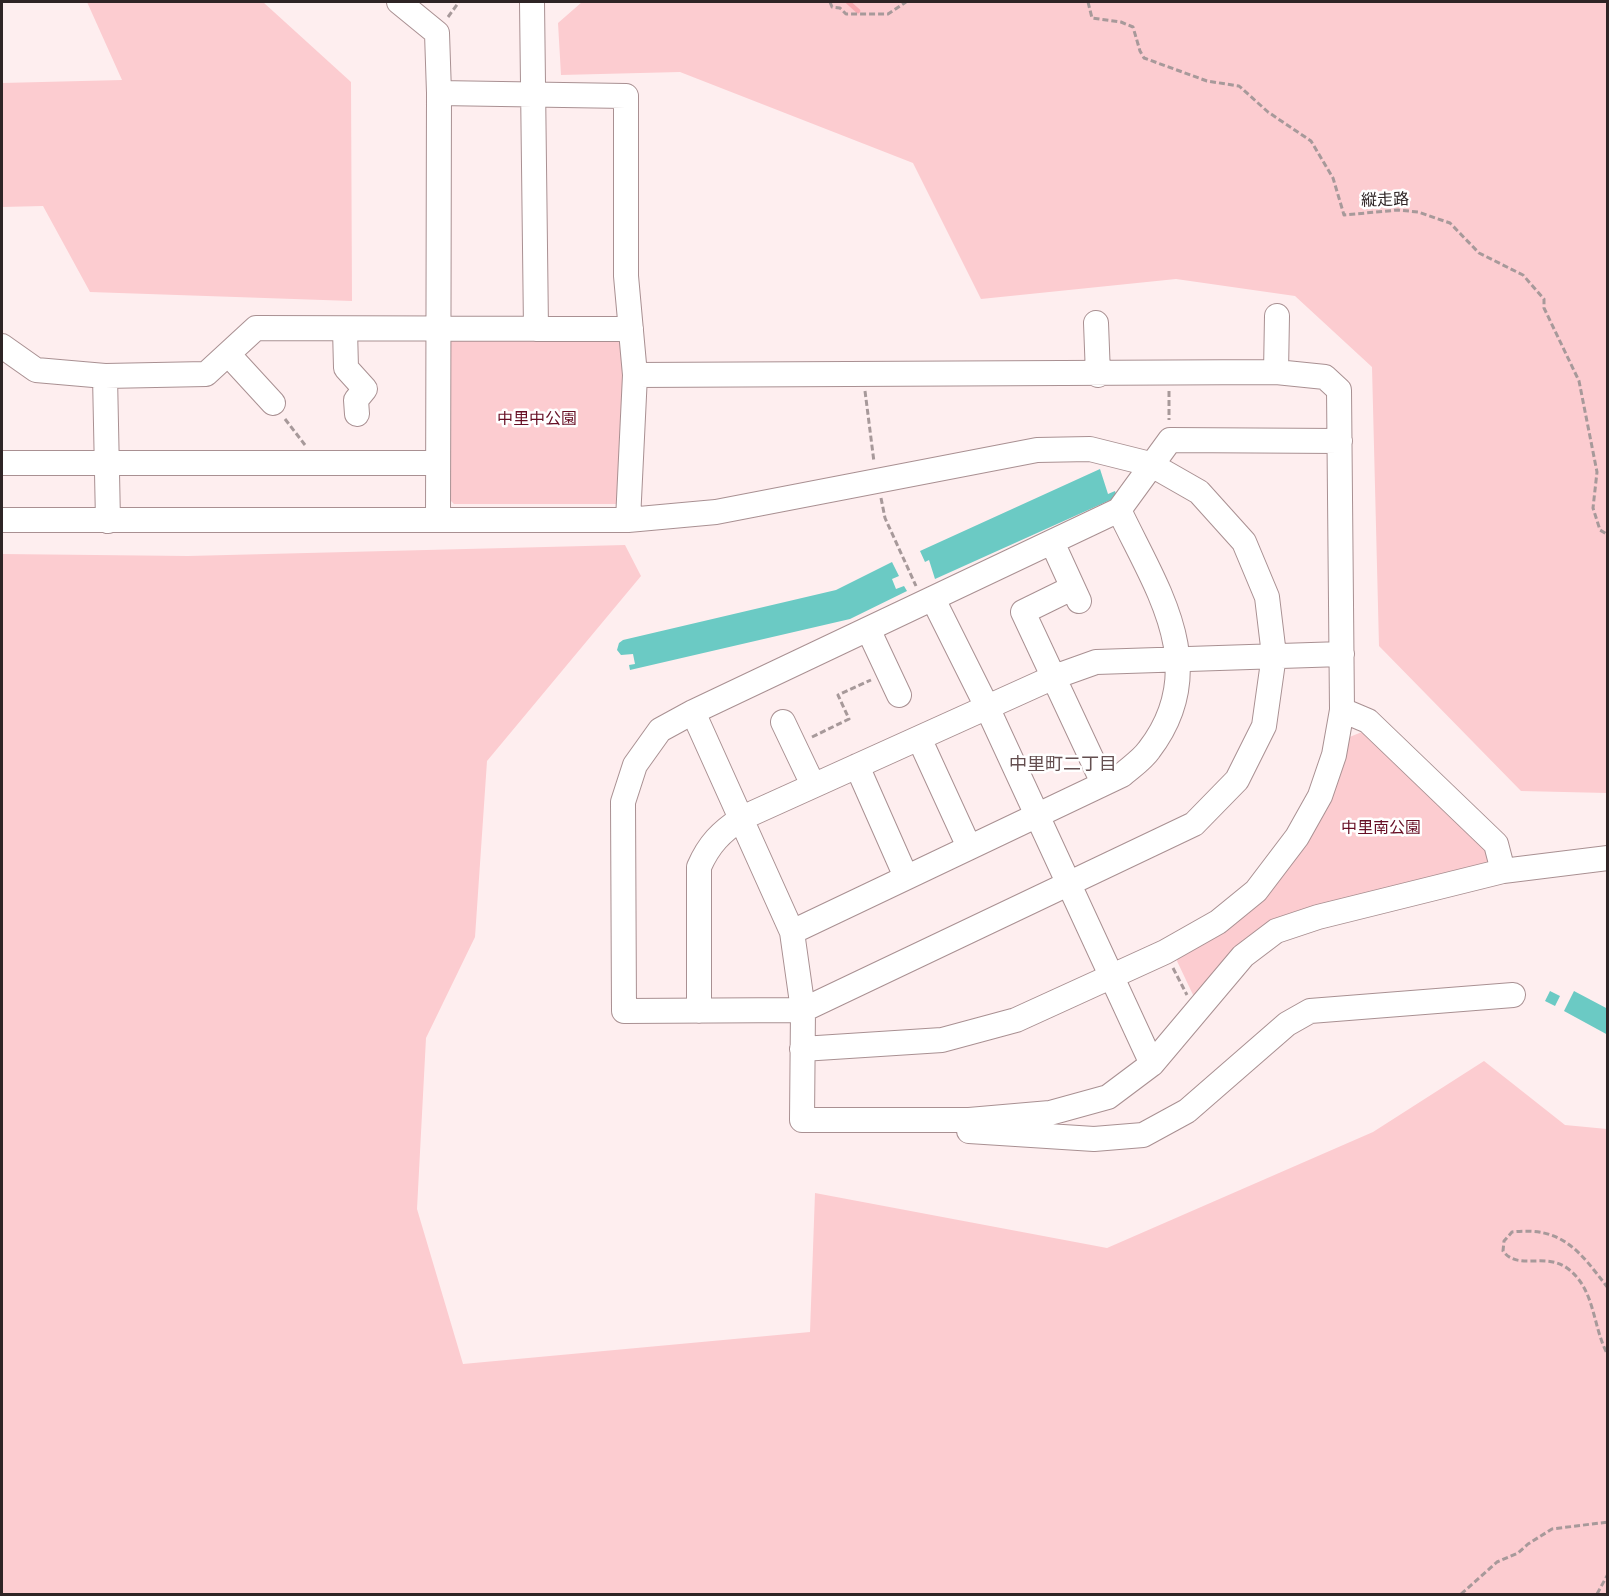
<!DOCTYPE html>
<html>
<head>
<meta charset="utf-8">
<style>
	body { margin:0 }
	#map { position:relative; width:1609px; height:1596px; overflow:hidden; background:#feeeef; font-family:"Roboto Condensed",sans-serif }
	canvas { display:block }
	.frame { position:absolute; inset:0; border:3px solid #2e2425; pointer-events:none }
</style>
</head>
<body>
<div id="map">
<canvas width="1609" height="1596"></canvas>
<div class="frame"></div>
</div>
<script>
const g = document.querySelector('canvas').getContext('2d');
g.lineJoin = 'round';
function paint(path, color) { g.fillStyle = color; g.fill(path, 'evenodd'); }
function trace(path, color, width, dash) { g.strokeStyle = color; g.lineWidth = width; g.lineCap = dash ? 'butt' : 'round'; g.setLineDash(dash || []); g.stroke(path); }
function label(font, color, halo, rows, align = 'center') {
  g.font = font + ' "Roboto Condensed","Noto Sans JP",sans-serif'; g.lineWidth = 5; g.setLineDash([]); g.textBaseline = 'middle'; g.strokeStyle = halo; g.fillStyle = color; for (const [text, x, y, turn = 0] of rows) {
    g.save(); g.translate(x, y); g.rotate((+turn || 0) * Math.PI / 180); g.textAlign = isNaN(turn) ? turn : align; if (halo) g.strokeText(text, 0, 0); g.fillText(text, 0, 0); g.restore();
  }
}
const green = new Path2D(`
	M87,2H263L351,82L352,301L90,292L43,206L2,207V83L122,80Z
	M582,2H1607V793L1521,791L1379,646L1372,367L1295,296L1176,279L981,299L913,163L680,72L561,75L558,23Z
	M619,336L627,343L624,504H454L448,498L447,345L456,338Z
	M625,545L641,576L487,761L475,937L426,1038L417,1209L463,1364L810,1332L815,1193L1107,1248L1373,1132L1484,1061L1565,1125L1607,1129V1594H2V554L188,556Z
	M1367,730L1488,845L1490,865L1318,908L1195,999L1177,961L1180,952L1262,895L1342,740Z`);
const stream = new Path2D(`
	M848,2L858,11`);
const building = new Path2D(`
	M1100,469L1108,494L1115,491L1117,497L935,579L929,560L925,562L920,551Z
	M892,562L899,576L892,579L896,589L904,586L907,591L850,619L630,670L629,665L635,664L633,654L621,655L617,650L619,643L623,640L836,590Z
	M1550,991L1560,996L1555,1006L1545,1001Z
	M1574,991L1608,1009V1035L1564,1011Z`);
const path = new Path2D(`
	M830,2L832,7L840,8L846,14H888L906,2
	M1088,2L1092,18L1121,22L1133,27L1140,51L1144,58L1207,81L1239,86L1268,112L1311,141L1333,178L1344,215L1398,210L1418,212L1450,223L1479,253L1523,275L1544,299V308L1579,381L1597,472L1593,508L1600,530L1608,535
	M448,17L459,2
	M865,391L874,462
	M1169,391V420
	M285,419L305,445
	M881,498L885,518L916,586
	M812,737L849,719L838,695L871,680
	M1173,968L1187,995
	M1608,1288C1580,1252 1563,1226 1512,1232L1504,1241L1503,1251C1518,1271 1544,1252 1567,1268C1596,1289 1592,1327 1608,1355
	M1461,1594L1497,1562L1518,1553L1528,1544L1552,1529L1608,1522
	M1597,1594L1608,1574`);
const minor = new Path2D(`
	M399,2L437,33L439,93L438,519
	M532,2L536,329
	M439,93L626,96V276L635,375L628,520
	M1096,323L1098,375
	M345,329L346,368L365,389L356,400L357,414
	M2,346L36,370L105,376L206,374L256,328L631,329
	M228,354L273,403
	M1276,372L1277,316
	M635,375L1276,372L1325,377L1339,390L1342,710L1334,755L1320,796L1297,837L1256,891L1218,922L1165,952L1016,1020L942,1040L802,1049
	M105,376L108,521
	M2,463H438
	M2,520H628L716,512L1037,450L1090,449L1150,464L1199,492L1244,542L1267,597L1274,655L1264,726L1237,780L1194,824L803,1010L802,1120H969L1050,1113L1108,1097L1152,1064L1243,956L1276,931L1318,917L1503,871L1608,858
	M1052,542L1079,601
	M1072,588L1023,612L1103,783
	M933,599L987,707L1152,1064
	M868,629L899,695
	M1342,710L1368,721L1496,844L1503,871
	M693,712L792,932L803,1010L624,1011L623,802L635,765L660,730L693,712L1119,510L1170,440L1340,441
	M783,722L813,785
	M919,738L969,847
	M857,766L906,877
	M792,932L1122,775C1131,767 1142,760 1149,750C1213,667 1156,588 1119,510
	M699,1011V867C709,844 721,832 742,818L1054,677L1096,662L1342,654
	M969,1131L1094,1139L1143,1135L1187,1111L1287,1024L1310,1011L1513,995`);
const streetNames = [
	["縦走路",1385,201,-2]
];
const parkNames = [
	["中里中公園",537,420],
	["中里南公園",1381,829]
];
const neighbourhoodNames = [
	["中里町二丁目",1063,765]
];
paint(green, '#fcccd0');
trace(stream, '#f7aab1', 4.5);
paint(building, '#6bcac4');
trace(minor, '#a99092', 26);
trace(path, '#a7999a', 3, [6, 3]);
trace(minor, '#fff', 24);
label('16px', '#2e2425', '#fff', streetNames);
label('16px', '#670f25', '#fff', parkNames);
label('18px', '#644f50', '#fff', neighbourhoodNames);
</script>
</body>
</html>
